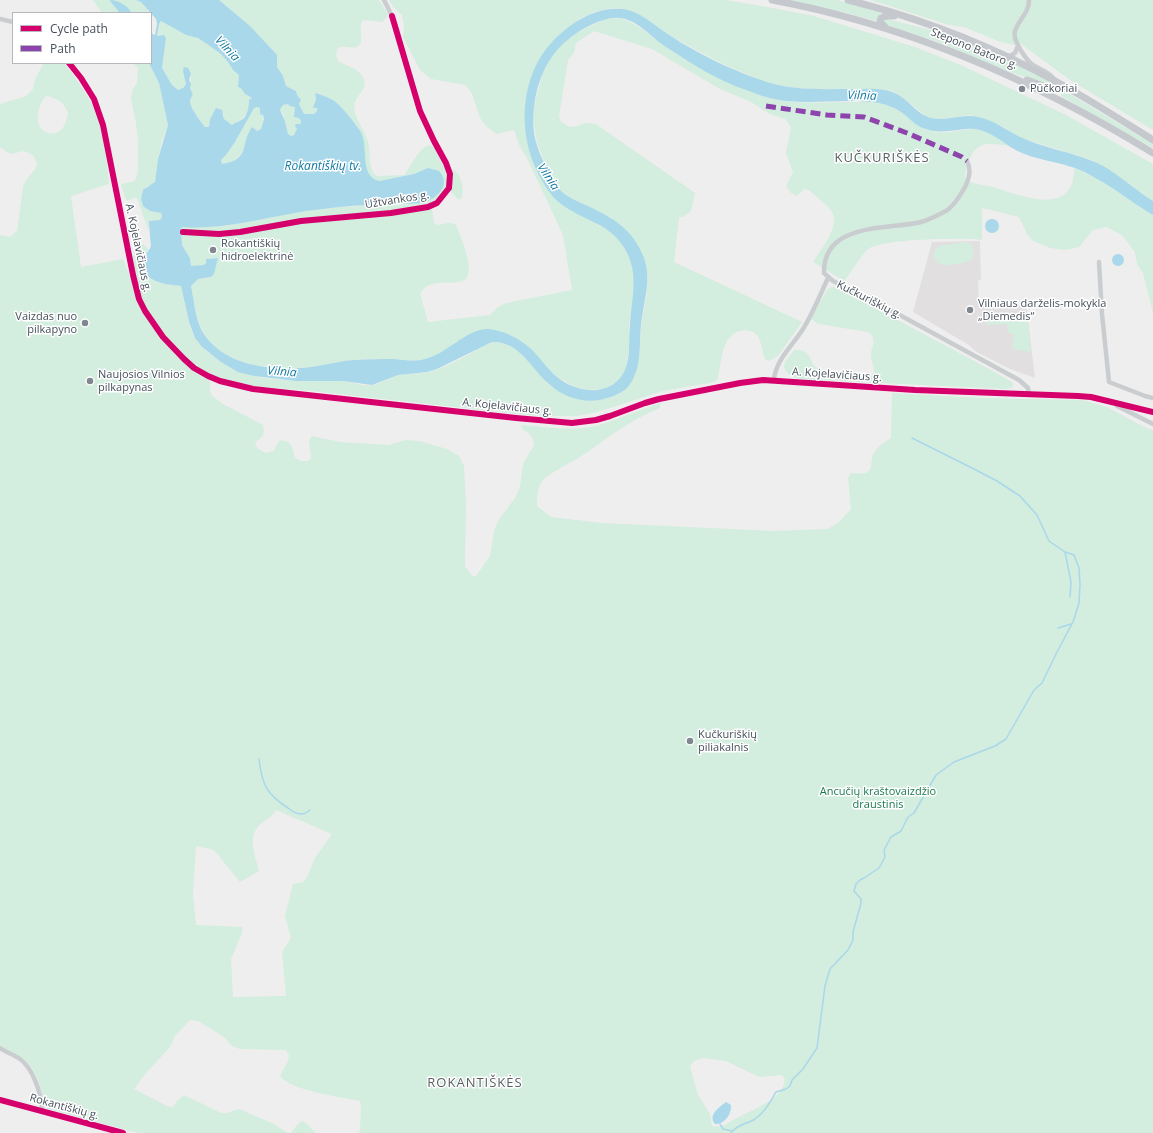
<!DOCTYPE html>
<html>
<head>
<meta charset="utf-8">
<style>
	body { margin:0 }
	#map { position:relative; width:1153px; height:1133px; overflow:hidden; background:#efeeee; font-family:"Open Sans",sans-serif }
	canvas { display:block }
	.legend { position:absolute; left:12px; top:12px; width:140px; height:52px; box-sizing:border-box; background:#fff; border:1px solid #b5b9bd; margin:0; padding:5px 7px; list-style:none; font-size:12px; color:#464f5a }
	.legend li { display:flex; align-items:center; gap:8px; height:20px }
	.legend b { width:20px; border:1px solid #b5b9bd }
</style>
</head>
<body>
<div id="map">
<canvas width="1153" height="1133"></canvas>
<ul class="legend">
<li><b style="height:5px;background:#d6006c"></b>Cycle path</li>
<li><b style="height:5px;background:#8e44ad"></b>Path</li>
</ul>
</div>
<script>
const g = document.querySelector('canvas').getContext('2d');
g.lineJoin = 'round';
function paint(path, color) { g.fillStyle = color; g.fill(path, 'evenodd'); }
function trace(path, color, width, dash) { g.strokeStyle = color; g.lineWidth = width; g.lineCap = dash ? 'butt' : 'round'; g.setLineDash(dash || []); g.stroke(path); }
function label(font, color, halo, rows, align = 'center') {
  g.font = font + ' "Open Sans",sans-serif'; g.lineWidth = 3; g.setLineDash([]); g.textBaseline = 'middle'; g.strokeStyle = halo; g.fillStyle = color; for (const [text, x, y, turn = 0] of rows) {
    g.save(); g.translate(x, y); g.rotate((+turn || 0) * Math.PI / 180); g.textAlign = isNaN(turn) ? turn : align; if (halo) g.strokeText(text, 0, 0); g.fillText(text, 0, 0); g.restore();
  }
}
const education = new Path2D(`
	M980,241L981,280H978L979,307L1026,304L1035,378L1010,369L975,351L969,345L913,312L932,242Z`);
const green = new Path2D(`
	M93,0H111V1L120,13H102Z
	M115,0H136L141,2L150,13L131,12L123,4H120Z
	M219,0H379L388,14V16L382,22L363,20C357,27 365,39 359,45C354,51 345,44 338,48L336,54L338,61C347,66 361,69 364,80C367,89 358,94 355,102C351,115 365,129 368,142C371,152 367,169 377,176L404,175C409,170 424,136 434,148C438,152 440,160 442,165C446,167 451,169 455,171C462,176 465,192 461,199H458L452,193L446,189L440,196L431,203L434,223L437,225C444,224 450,221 456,225C494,316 437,263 420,294L428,322L490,315L498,307L506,303L572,290L563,235L526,156L520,147L514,130L496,134C493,131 489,129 486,126C475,115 477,95 465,85L431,79L420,70L403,37L404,25L402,15L393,7L389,0H726L773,8L814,16L915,47L963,66L1066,115L1153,164V201L1092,160L1028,140L1017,136L1002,126L971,115L943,119H934L927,117L901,96L892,91L880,89H807L782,86L764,82L717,61L691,47L670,36L645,18L618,8L607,9L594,12L579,19L530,82L534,166L597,224L609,231L620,241L632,262L634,276L635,292L629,326L630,343L626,367L620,380L607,389L588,390L577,388L557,377L511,335L445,350C438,354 431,358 423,360C414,361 405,360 396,359C383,359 369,359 356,360C337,361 318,367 299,368C265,369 219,364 202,330C195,317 194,300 191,286L197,279L211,277L218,258L207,259L206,263L204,265L193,267L191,266L190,258L182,245L181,228L183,227L224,226L296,212L341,207L412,204L425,202L428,168L414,174L379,181C359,176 369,148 361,133C357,126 343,108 337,103C331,98 322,96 315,93L317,111L314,114H304L299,104L301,100L297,95L296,91L286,86L283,76L277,67L233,13Z
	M790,0H837L878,11L880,14L878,20L876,21L847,13Z
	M871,0H1153V130L1070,80L1021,44L1014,45L998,41L964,27L949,25Z
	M620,18C636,23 646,32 659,42C666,47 674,52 681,57C692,64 703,68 714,74C732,83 750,92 769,98C794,105 831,102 857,102C868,102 880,102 890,106C909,112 913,129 937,132C949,134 961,129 973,129C986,129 998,138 1008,146C1003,145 997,144 992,144C973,142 967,162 965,177C972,186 983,184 993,187C1021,196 1075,218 1074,168L1096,178L1153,215V313L1143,273L1137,264L1135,252L1122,235L1106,227L1093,230L1079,247L1065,250L1050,248L1033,241L1027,234L1019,217L982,208V240C965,237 880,239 868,249C862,254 850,274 844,281L813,262C821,249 843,224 830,209C824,202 816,197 809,190L804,189L797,196L791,193L786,186L793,172L786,153L791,127L785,119L768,113L751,102L720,89L652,49L594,31L576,43L574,53L568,60L559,116L561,122L570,127L578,126L585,123L596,124L695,193L691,211L683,217H679L674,262L802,322L778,356L769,361L765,359C763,354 761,343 759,338C750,324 731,331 726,343C721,354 720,367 718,378L715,382L663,391L597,412L577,416H561L527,415L311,391L251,386L229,381L213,375L210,381V390L212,396L225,405L263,425C265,435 263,437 255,442L257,448L266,453L274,451L279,441C291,438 293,449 295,458L301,461H308L311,458L309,441L312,436L340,442L389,445L406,440L419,441L447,449L459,456L464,466L466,504L465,566L472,576H476L490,556L494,531L498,521L515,498L520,487L523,464L534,445L533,439L529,433L523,430L521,425C547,427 574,432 599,425C620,419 640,409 661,403L660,408C629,420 604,441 577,459C569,463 547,475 543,480C537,487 537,498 537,506L551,517L602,523L775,531L828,529L839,522L851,509L848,478L851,473C856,473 863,475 867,472C872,470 871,463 872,458C874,449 883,443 891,438L892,393L982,398L1082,400L1107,407L1146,428L1153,430V1133H359L360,1130L361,1105L360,1101C341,1097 292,1091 280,1076L288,1061L289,1055L286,1050L240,1049L232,1046L224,1037L198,1021L190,1020L175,1036L170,1047L146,1073L134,1089L167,1106L173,1107L177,1101L184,1095L221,1113H227L239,1109L274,1124L288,1133H138L45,1108C44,1094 37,1072 27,1062C20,1055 9,1051 0,1046V235L10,237L17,231L23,187L27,179L36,168L37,163L33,155L24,151L10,154L0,147V104L26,96L33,89L36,77L44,63H64C79,82 92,101 100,123C106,142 107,164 109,184L71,196L81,267L123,259L130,277L135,274L132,259L138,244H143L148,249C136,280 156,283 181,286C186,306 187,330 201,346C205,351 212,355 217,359C258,388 298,378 343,381C353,382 364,387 373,385C382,383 390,377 399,375C409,373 419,374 429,372C451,366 472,352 492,342L506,343L513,346L519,351L548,384L572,397L582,400L603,399L613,397L621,392L639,355L642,319L647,293L612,218L569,197L559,189L549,173L537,143L533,116L534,105L543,73L553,53L564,42L578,32L605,19ZM46,96C57,98 64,102 68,113C67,117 66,122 64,126C59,136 44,136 39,125C35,116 40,102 46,96ZM276,810L332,834L315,858L307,877L303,882L293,884L285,916L291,938L282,952L286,996L233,997L231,959L242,933V927L196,925L193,895L196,846L214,850L240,882L259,871C255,855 246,835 262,823C268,818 272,817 276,810ZM703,1058L726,1061L759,1077L780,1075L784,1077C789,1096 754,1109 741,1116C731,1120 724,1129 712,1126L710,1114L698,1095L690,1066L694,1061Z
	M887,19L939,32L974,46L1007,60L1052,83L1053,85L1052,86L1004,70L944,44L885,24L884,20Z
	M161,21L186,35L198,38L207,44L221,54L228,62L233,70L239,75L240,80L238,85L244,90L245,94L252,98L249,100C249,117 244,117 232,125L224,119V114L215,110L210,119L209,127H205C201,122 190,108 190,101C190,100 192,95 193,95L190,88L191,74L183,88L178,90L172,85L162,68L166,38L164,35L157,36L159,23Z
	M133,63H149L159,83L168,125L162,141L158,159L155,182L152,185L147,186L141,199L143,206L150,211L161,213L162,217L160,220L149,221V232L137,198H133L130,200H126L121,184L135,181L138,171V141L136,123L131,98L133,89L137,83L138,68Z
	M1063,90L1153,144V148L1061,96V92Z
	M288,104L295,107V117H298L300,119L301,122L300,124H296L298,129L294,135L291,136L288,134L283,113L280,111L283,105Z
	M257,107L260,108V112C265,117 263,123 261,129L256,131L252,127C245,136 248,148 239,156C231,164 234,162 222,164L221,160L226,155L235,142L254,108Z
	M966,242L972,245L974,252L973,258C969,263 947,267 940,264C932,260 932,251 939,246Z
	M831,287H836L991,370L1012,382L1013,385L1012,388L1005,389L800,379C792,377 788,375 784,368L785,362L794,350C807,349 809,355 814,366L825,371L871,376L874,373C875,366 870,359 871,353C873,344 877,338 868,332L819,324L812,320L811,317L827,290Z
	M1027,316L1031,352L1012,349L1014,334L1008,333L1007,324L987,325L986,318Z
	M302,1121L306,1123L316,1133H291L297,1125Z`);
const water = new Path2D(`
	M111,0C118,0 128,6 131,12L135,13H120L110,1Z
	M136,0H219L251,27L277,55V67L283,76L286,86L296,91L297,95L301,100L299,104L304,114H314L317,111V108H313L316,99L315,93C322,95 331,98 337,103C343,108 357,126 361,132C369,148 359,176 379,181L414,174L428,168L439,171C451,184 439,197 425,202C416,204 406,204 398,204C378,205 359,205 340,207C325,209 309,210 295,213C258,219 221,230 183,227L181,228L182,245L190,258L191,266L204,265L206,263V259L218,258L214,274L211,277L198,279L191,286C194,300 195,318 202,331C221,364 266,370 300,368C319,367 337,361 355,360C368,359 381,359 394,359C405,360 415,362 425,359C447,354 466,329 488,329C503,330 520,339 530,348C540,357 547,369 557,377C573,390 598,396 615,383C633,369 628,344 630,325C632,294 641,269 620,242C606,223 579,218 561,204C550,196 544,184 538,173C517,132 520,75 553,41C570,23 596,6 622,9C640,11 654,25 669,35C697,53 729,69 761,80C790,91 823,89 854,89C864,89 875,88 885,90C908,94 914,114 931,118C946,122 963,113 978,117C994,120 1006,130 1020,137C1044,148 1071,152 1095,162C1116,171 1133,189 1153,201V215C1128,200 1103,179 1075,168C1058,162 1039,160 1022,153C1007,147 996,134 980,130C963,125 946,136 926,129C915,126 910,118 901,112C894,107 887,105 879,103C849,98 817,104 787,101C773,100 759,95 746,90C717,80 692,64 666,47C652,38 638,20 620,18C601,16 574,33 561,46C538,68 528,112 536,142C538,150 542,158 545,165C549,174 554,184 561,191C569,198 579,202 588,206C613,218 633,229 644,258C651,278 645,297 642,317C638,340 644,369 627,388C619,395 609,398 599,400C581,403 562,396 549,384C530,368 520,341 492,342L437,369L427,372L398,375L372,385L343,381H296L254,376L238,372L221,362L202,347L195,338L189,322L181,286C164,284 138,282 145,257C146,253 150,249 151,246C151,244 149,225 149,221L160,220L162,217L161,213L150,211L143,206L141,199L143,190L155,182L158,159L168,125L159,83L149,63H151V33L155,35L157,24L156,19L141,2ZM161,21L186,35L198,38L207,44L221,54L228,62L233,70L239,75L238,87L241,88L245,94L252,98L249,100C249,105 248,115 243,119C240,121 236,122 232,125L224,119L222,110L216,108L210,119L209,127H205C201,122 190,108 190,101C190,101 192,95 193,95L190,88L191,84L189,80L191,74L188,68L184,67L183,71L186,84L183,88L178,90L172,85L162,68L166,38L164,35L157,36L159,24ZM288,104L290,106L295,107L294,117C298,118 300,117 301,122L300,124H296L295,126L297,129L294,135L291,136L288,134L285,121L280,110L283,105ZM257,107L260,108V114L263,115L264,119L261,129L257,131L252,127C240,143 251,160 222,164L221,160L226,155L235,142L254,108Z
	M985 226a7 7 0 1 1 14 0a7 7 0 1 1-14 0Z
	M1112 260a6 6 0 1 1 12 0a6 6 0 1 1-12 0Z
	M726,1102L731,1105C732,1114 724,1125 715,1124C708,1115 718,1108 726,1102Z`);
const stream = new Path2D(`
	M1065,552L1071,582L1070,597
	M1058,628L1071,624
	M259,759C262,784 266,794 288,808C296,814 302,817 310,810
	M720,1124L723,1129L732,1131
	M731,1133C736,1125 747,1124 755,1119C765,1112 770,1102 776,1092L786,1089L790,1086L792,1080L803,1069L817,1048L825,986L830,969L848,950L853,940V932L861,903V899L854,891L856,884L860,880L864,878L879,868L885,857L884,850L891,837L901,831L908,817L914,813L936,775L954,762L995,746L1006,739L1034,690L1042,683L1057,652L1073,622L1079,603L1080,584L1079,568L1074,555L1065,552L1049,541L1037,515L1020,496L997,481L972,468L912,438`);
const minor = new Path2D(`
	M1029,0C1029,13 1019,19 1015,31C1012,40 1026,60 1033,65C1041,70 1049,72 1054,79
	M0,19L13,22
	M1008,57L1015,53L1018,46
	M69,63L81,78L94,99L103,125L133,275L139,299L145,311L163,337L184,359L194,368L208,376L220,381L253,389L516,418L572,423L596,420L610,416L645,403L659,399L740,383L763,380L915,390L1078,396L1091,397L1153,412
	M967,161C972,170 969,179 965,187C960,196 954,206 946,211C938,215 929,220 921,222C887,230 823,222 824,273L833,281L896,313L1019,380L1028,388L1029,395
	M183,232L219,234L240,232L301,221L391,213L428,207L437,203L449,188L450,174L446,163L434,141L420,111L398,33L392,16L384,0
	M1099,262L1102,314L1109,382L1145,396L1153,398
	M774,380C775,361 793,345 803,329C813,313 820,295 828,278
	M1117,406L1153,424
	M0,1048C6,1052 14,1055 20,1059C33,1068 42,1095 42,1111
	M0,1100L123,1133`);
const primary = new Path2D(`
	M772,0C908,25 1036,81 1153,153
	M848,0C920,18 992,46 1057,82C1090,100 1121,120 1153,140
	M885,27L880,22L881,18L886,16H894
	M1027,80L1054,90L1057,87L1055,81`);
const quiet = new Path2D(`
	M766,106L827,115L864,117L907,133L962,157L967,161`);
const cycleway = new Path2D(`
	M69,63L81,78L94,99L103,125L133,275L139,299L145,311L163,337L184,359L194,368L208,376L220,381L253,389L516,418L572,423L596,420L610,416L645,403L659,399L740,383L763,380L915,390L1078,396L1091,397L1153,412
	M183,232L219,234L240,232L301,221L391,213L428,207L437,203L449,188L450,174L446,163L434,141L420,111L392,16
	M0,1100L123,1133`);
const markers = [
	[1022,89,4,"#81878e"],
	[213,250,4,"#81878e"],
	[970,310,4,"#81878e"],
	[85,323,4,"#81878e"],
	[90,381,4,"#81878e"],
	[690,741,4,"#81878e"]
];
const streetNames = [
	["Stepono Batoro g.",974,49,22],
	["Užtvankos g.",397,200,-9],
	["A. Kojelavičiaus g.",138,248,78],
	["Kučkuriškių g.",869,300,27],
	["A. Kojelavičiaus g.",837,375,4],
	["A. Kojelavičiaus g.",507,407,6],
	["Rokantiškių g.",64,1107,15]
];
const poiNames = [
	["Pūčkoriai",1030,89],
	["Rokantiškių",221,244],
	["hidroelektrinė",221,257],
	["Vilniaus darželis-mokykla",978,304],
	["„Diemedis“",978,317],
	["Vaizdas nuo",77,317,"right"],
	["pilkapyno",77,330,"right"],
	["Naujosios Vilnios",98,375],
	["pilkapynas",98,388],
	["Kučkuriškių",698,735],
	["piliakalnis",698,748]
];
const parkNames = [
	["Ancučių kraštovaizdžio",878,792],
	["draustinis",878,805]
];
const waterNames = [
	["Vilnia",227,49,47],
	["Vilnia",862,96,2],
	["Rokantiškių tv.",323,167],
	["Vilnia",548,177,56],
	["Vilnia",282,372,5]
];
const quarterNames = [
	["KUČKURIŠKĖS",882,158],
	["ROKANTIŠKĖS",475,1083]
];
paint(education, '#e1dfe0');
paint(green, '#d3eddf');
paint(water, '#a9d8ea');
trace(stream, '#a9d8ea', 1.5);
trace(minor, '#cacdcf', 4.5);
trace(primary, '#c5c9cd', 7);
trace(quiet, '#8e44ad', 5, [10, 5]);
trace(cycleway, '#d6006c', 6);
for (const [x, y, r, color] of markers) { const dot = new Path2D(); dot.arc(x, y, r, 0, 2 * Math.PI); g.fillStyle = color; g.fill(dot); trace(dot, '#fff', 1.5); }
label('11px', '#464f5a', '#fff', streetNames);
label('11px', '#464f5a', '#fff', poiNames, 'left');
label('11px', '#1a784f', '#fff', parkNames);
label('italic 12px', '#117aa2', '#fff', waterNames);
g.letterSpacing = '1px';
label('13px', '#5a5d62', '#fff', quarterNames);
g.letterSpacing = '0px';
</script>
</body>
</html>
